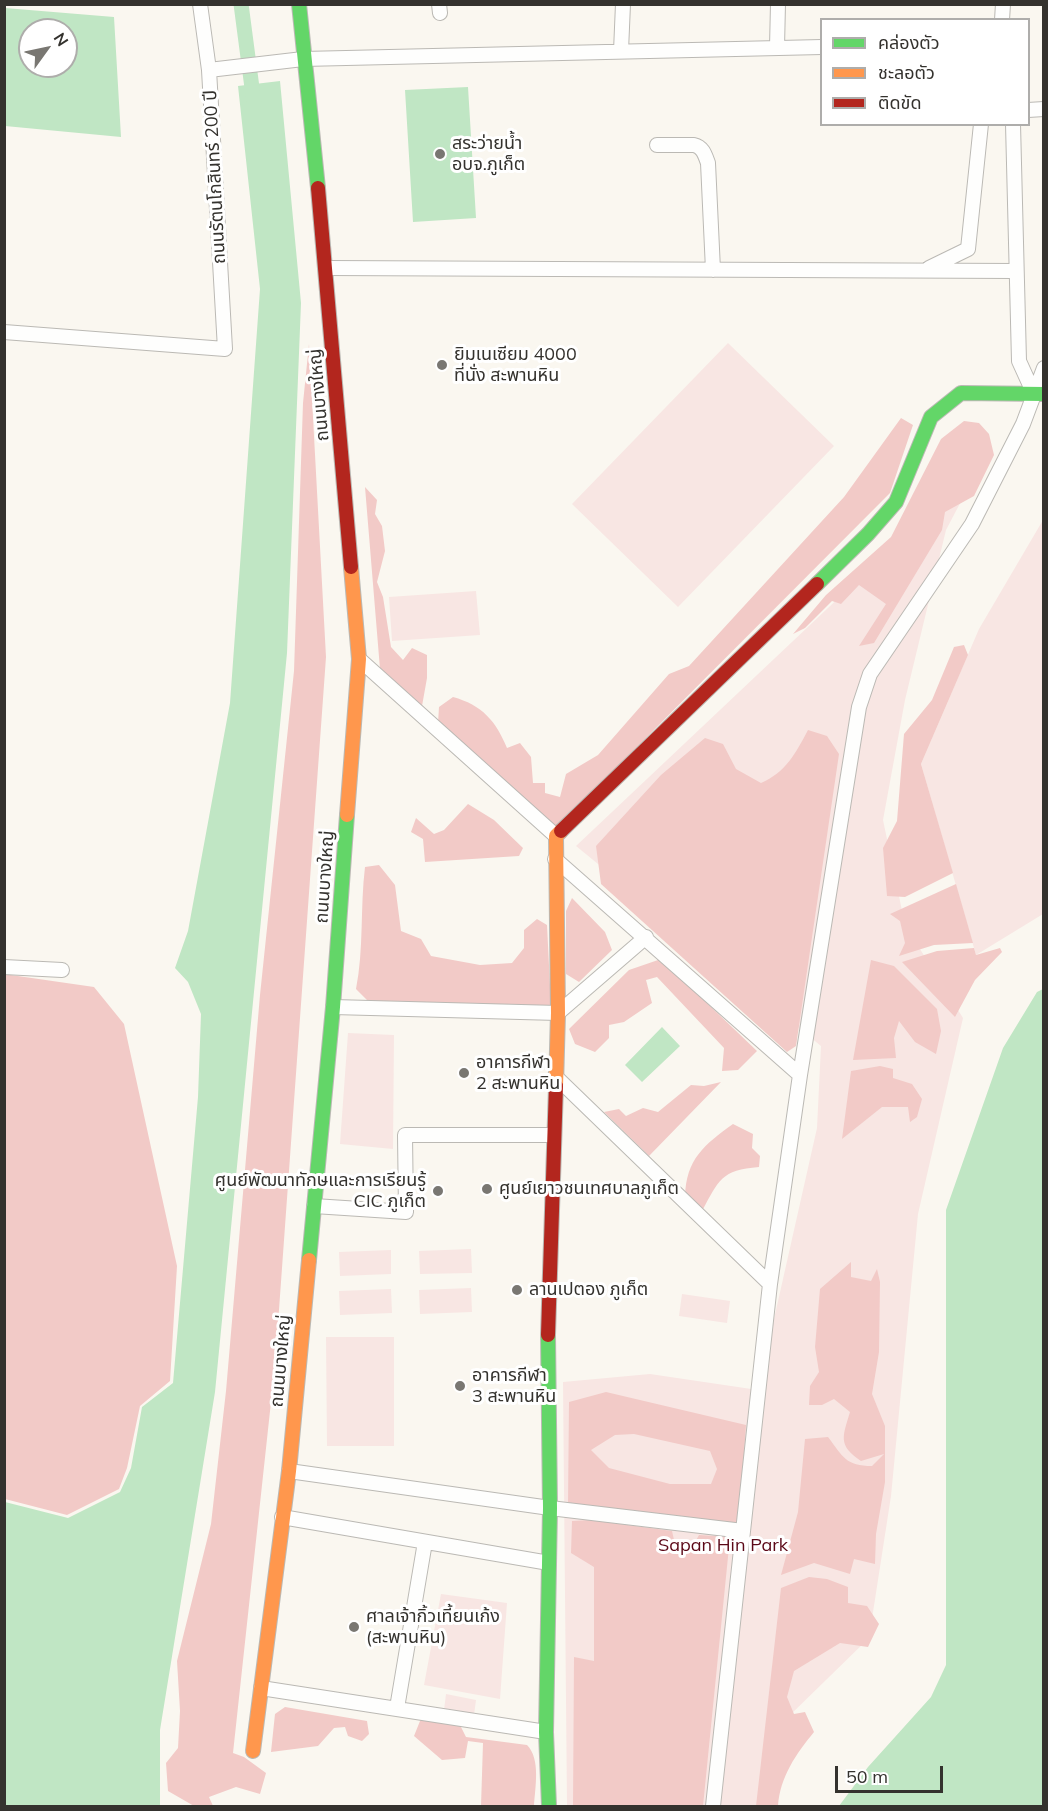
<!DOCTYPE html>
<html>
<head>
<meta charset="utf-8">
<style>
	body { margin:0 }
	#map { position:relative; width:1048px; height:1811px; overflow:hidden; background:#faf7f0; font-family:Mulish,"Noto Sans Thai",sans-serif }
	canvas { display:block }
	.frame { position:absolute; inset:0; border:6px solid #34322e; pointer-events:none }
	.legend { position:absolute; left:820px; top:18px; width:210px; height:108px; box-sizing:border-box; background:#fff; border:2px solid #aeadab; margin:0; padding:8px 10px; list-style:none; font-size:18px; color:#34322e }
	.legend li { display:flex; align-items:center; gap:12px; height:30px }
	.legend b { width:30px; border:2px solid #aeadab }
	.north { position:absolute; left:18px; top:18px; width:60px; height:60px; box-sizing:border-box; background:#fff; border:2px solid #aeadab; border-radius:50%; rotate:57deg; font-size:16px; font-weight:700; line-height:24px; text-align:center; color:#34322e }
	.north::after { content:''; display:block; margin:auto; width:21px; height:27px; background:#797772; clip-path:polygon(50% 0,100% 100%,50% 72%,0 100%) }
	.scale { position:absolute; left:835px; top:1766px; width:108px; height:27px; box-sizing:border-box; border:3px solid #34322e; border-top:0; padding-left:8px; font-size:18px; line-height:21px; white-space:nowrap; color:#34322e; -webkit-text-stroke:4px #fff; paint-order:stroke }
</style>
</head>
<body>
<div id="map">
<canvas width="1048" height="1811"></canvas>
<div class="frame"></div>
<ul class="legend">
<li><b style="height:8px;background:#63d668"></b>คล่องตัว</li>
<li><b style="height:8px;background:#ff974d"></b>ชะลอตัว</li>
<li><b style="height:8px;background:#b3261e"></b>ติดขัด</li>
</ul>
<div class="north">N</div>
<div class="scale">50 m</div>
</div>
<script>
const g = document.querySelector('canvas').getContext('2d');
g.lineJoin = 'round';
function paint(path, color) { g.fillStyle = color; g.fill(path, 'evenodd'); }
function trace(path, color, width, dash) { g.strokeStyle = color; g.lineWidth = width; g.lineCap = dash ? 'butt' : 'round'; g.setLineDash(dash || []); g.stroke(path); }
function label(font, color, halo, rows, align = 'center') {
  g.font = font + ' Mulish,"Noto Sans Thai",sans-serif'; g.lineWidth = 6; g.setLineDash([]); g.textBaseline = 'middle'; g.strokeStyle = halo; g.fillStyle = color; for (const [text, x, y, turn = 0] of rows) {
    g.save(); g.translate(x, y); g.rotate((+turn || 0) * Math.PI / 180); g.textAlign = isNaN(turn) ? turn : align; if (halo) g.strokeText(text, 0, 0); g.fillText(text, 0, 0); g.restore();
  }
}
const green = new Path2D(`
	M728,343L834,446L678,607L572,504Z
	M987,452L946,530L905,700L883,820L905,925L963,1018L918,1214L891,1496L869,1638L784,1721L762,1806H567L563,1382L650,1374L758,1390L817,1128L821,1046L576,846L901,539Z
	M1043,520V914L976,955L921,764L979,629Z
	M476,591L480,635L392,641L389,597Z
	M348,1033L394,1035L393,1149L340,1144Z
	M471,1249L472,1273L420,1274L419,1251Z
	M391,1250V1274L340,1276L339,1252Z
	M471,1288L472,1312L420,1314L419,1290Z
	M391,1289L392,1313L340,1315L339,1291Z
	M682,1294L730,1301L727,1323L679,1316Z
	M326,1337H394V1446H327Z
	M441,1594L507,1603L500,1699L424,1685Z
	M446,1694L476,1700L474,1715L444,1710Z`);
const forest = new Path2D(`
	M309,344L326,657L275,1365L233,1753L244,1757L266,1773L260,1794L236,1787L209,1797L213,1806H194L168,1791L166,1763L178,1748L180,1711L177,1661L211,1524L226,1391L260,995L294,671L303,403Z
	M901,418L913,425L890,493L555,829L438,723L439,707L453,697C482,705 496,721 507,748L520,743L531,757L533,783H545V793L560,797L566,774L598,755L669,674L689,666L844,497Z
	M964,421L979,423L989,434L994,455L974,496L945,512L942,530L874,643L859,646L886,604L859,585L841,604L832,601L805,628L793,634L826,595L891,537L941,439Z
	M365,487L377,500L375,514L382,526L385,551L377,582L383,597L391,647L403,660L412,648L427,655V678L422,706L380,669Z
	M964,645L968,655L921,764L953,873L905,897L887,896L883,848L897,821L904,734L932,700L954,647Z
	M808,730L827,736L839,754L796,1046L787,1052L601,884L596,846L661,775L705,738L723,744L736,769L761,783C785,773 796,753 808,730Z
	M468,804L494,820L523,848L519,856L425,862L423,839L411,832L416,818L434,834L444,830Z
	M379,865L395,885L401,931L421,939L431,956L480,965L512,963L524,948V930L537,919L547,925L551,1006L522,1008L369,1002L356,989C364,949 360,908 365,867Z
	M956,884L973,943L934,945L899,956L905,943L900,921L890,914Z
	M572,898L605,932L612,950L579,982L566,974V911Z
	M974,948L976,955L1000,948L1002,952L975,980L955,1017L902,962L937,951Z
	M661,959L757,1051L738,1070L722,1071L724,1048L657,977L646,980L652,1003L624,1022L609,1025V1038L595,1052L575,1044L569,1029L629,970Z
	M871,960L894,966L937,1009L941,1031L936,1054L915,1042L899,1021L894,1038L896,1058L853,1060Z
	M4,974L94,987L124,1024L177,1266L170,1381L140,1406L127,1468L119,1489L67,1515L5,1499Z
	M880,1066L893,1069V1078L912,1084L922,1099L917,1117L910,1122L908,1107H882L842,1139L851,1071Z
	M721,1082L649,1156L604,1112L619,1109L626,1116L643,1108L658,1112L691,1085L704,1086Z
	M733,1124L753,1134L752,1148L760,1156L759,1167C721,1170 719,1180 702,1211L685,1197C686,1159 704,1145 733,1124Z
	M851,1262V1277L871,1281L877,1269L880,1282L879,1352L872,1394L885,1426V1482L876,1534L875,1564L854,1559L850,1574L814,1563L781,1575L798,1512L805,1439L828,1437C843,1457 846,1466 872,1466L884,1454L861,1461C837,1445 843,1436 850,1412L834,1399L822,1405H809L810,1386L819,1372L815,1347L820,1289Z
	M606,1392L746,1425L739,1525L568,1505L569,1402ZM634,1434L710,1451L717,1469L711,1484H670L609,1468L591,1450L615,1435Z
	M591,1520L672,1531L674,1540L693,1546L699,1535L730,1537L703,1806H573L574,1657L594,1661V1567L571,1553L572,1521Z
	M809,1577L827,1579L848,1587V1603L867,1606L879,1624L868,1647L840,1643L794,1671L787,1697L794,1714L805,1712L814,1732C796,1754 780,1777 778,1806H756L781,1588Z
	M285,1707L367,1721L369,1734L362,1741L348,1736L345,1727L334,1728L318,1746L271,1752L275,1714Z
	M422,1716L459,1723L466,1737L527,1745C541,1759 535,1788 534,1806H481L483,1743L468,1741L465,1758L442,1760L414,1736Z`);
const water = new Path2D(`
	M5,8L114,17L121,137L5,126ZM30,30H66V66H30Z
	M280,81L301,303L287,653L215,1392L160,1730V1806H5V1502L68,1518L120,1492L131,1468L142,1407L173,1383L198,1097L201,1014L188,982L175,968L188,931L230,703L260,289L238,86Z
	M468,87L476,218L413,222L405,90Z
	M1043,989V1806H839L868,1767L931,1697L946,1665V1210L1003,1048L1037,992Z
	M662,1027L680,1046L642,1082L625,1065Z`);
const canal = new Path2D(`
	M241,4L254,103`);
const street = new Path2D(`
	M439,4L440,13
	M1002,20L1003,4
	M777,47L778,4
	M621,51L623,4
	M209,70L303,59L822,47
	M1028,110L1044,109
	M1013,124L1019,361L1034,394
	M657,145H694C703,147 705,155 708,163L713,270
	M327,268L1016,271
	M929,268L968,249L981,124
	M4,332L225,349L209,70L200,4
	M359,659L556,836
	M555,859L800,1075
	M4,967L62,970
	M333,1007L558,1013L646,937
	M555,1076L770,1284
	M314,1206L406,1212L405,1135H553
	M289,1471L550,1508L743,1531
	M282,1517L549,1563
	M261,1688L546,1732
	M397,1708L425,1542
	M713,1806L770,1284L800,1075L859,707L870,674L972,524L1023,424L1044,368`);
const fast = new Path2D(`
	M299,4L318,188
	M817,584L868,534L896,502L931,417L961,393L1044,394
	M309,1260L333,1007L347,815
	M548,1335L550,1508L546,1732L549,1806`);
const slow = new Path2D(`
	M347,815L359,659L351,567
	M556,1086L558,1013L556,836L561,831
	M253,1751L289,1471L309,1260`);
const jam = new Path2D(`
	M318,188L351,567
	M561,831L817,584
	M548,1335L556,1086`);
const markers = [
	[440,154,6,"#797772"],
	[442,365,6,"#797772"],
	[464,1073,6,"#797772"],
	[487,1189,6,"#797772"],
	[438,1191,6,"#797772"],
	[517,1290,6,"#797772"],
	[460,1386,6,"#797772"],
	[354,1627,6,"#797772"]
];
const poiNames = [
	["สระว่ายน้ำ",452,144],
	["อบจ.ภูเก็ต",452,165],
	["ยิมเนเซียม 4000",454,355],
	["ที่นั่ง สะพานหิน",454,376],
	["อาคารกีฬา",476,1063],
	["2 สะพานหิน",476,1084],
	["ศูนย์พัฒนาทักษและการเรียนรู้",426,1181,"right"],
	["CIC ภูเก็ต",426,1202,"right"],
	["ศูนย์เยาวชนเทศบาลภูเก็ต",499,1189],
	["ลานเปตอง ภูเก็ต",529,1290],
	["อาคารกีฬา",472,1376],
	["3 สะพานหิน",472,1397],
	["ศาลเจ้ากิ้วเที้ยนเก้ง",366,1617],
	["(สะพานหิน)",366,1638]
];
const streetNames = [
	["ถนนรัตนโกสินทร์ 200 ปี",215,177,-93],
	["ถนนบางใหญ่",319,395,-95],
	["ถนนบางใหญ่",325,877,-86],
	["ถนนบางใหญ่",281,1361,-85]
];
const parkNames = [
	["Sapan Hin Park",723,1546]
];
paint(green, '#f8e6e3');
paint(forest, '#f2cac7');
paint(water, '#c0e6c4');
trace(canal, '#c0e6c4', 15);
trace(street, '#bbb9b4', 16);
trace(fast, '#bbb9b4', 16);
trace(slow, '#bbb9b4', 16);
trace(jam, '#bbb9b4', 16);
trace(street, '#fefefd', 14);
trace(fast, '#63d668', 14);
trace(slow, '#ff974d', 14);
trace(jam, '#b3261e', 14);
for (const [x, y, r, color] of markers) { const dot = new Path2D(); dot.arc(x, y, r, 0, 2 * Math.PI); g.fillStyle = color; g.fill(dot); trace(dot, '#fff', 2); }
label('18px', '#34322e', '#fff', poiNames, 'left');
label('18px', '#34322e', '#fff', streetNames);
label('18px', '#5b0817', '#fff', parkNames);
</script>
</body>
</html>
